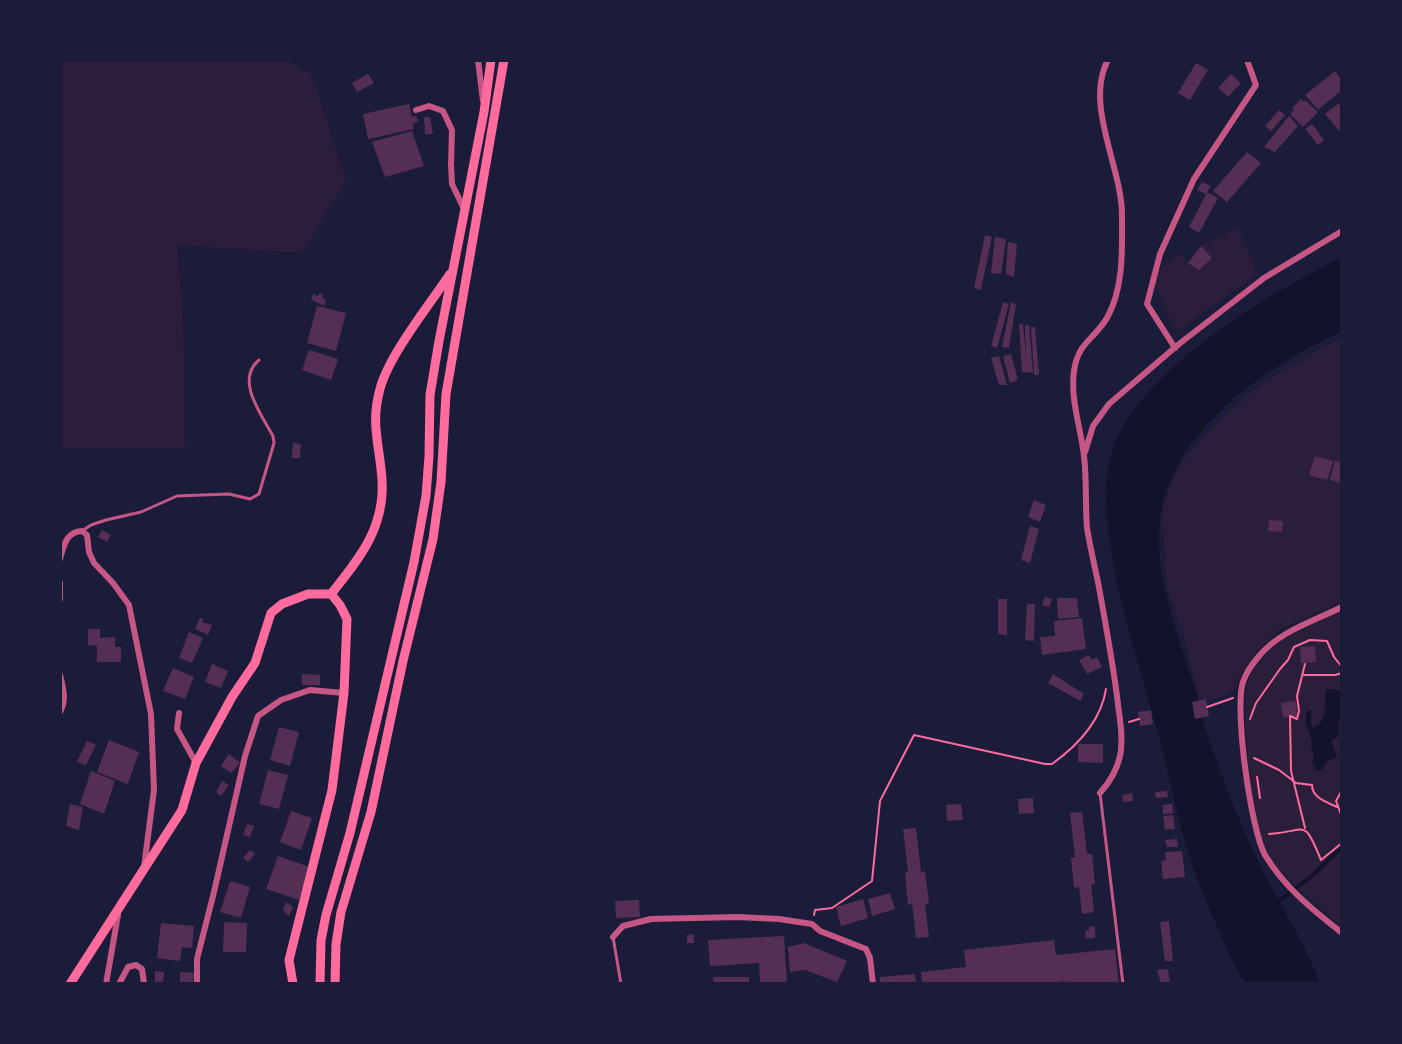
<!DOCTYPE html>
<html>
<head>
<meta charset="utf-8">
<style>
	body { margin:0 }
	#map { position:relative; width:1402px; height:1044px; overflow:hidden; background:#1b1b3a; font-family:"DM Sans",sans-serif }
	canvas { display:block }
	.frame { position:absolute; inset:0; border:62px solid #1b1b3a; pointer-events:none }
</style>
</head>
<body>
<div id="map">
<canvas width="1402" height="1044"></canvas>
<div class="frame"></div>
</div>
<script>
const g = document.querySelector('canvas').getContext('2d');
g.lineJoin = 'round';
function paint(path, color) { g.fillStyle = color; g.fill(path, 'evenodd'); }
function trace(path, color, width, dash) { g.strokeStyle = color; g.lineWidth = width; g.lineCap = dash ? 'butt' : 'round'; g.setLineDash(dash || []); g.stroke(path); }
const green = new Path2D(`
	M60,60H286L312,74L346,181L302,253L177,245L183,317L185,448H60Z
	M1238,227L1257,275L1176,332L1151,277L1178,254L1200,269L1212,258L1201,246Z
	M1342,339V602L1278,630L1258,650L1238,679L1233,693L1207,701L1206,698L1199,699L1186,643L1167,586L1162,513L1172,480L1181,463L1210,430L1260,385L1321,348Z
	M1342,611V929C1333,921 1325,912 1316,904C1298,887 1278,873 1267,851C1253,824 1237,703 1250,676C1267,640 1308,627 1342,611Z`);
const water = new Path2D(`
	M1342,257V331C1257,372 1154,440 1159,546C1161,593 1184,656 1199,700L1192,702L1195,718L1202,717C1218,770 1242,830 1267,879C1285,914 1307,946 1320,984H1247C1235,968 1227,949 1219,931C1204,898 1190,863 1181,828C1174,801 1168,773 1161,745C1141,666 1110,585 1106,503C1105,484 1108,460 1115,443C1149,364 1267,295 1342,257Z
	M1326,689H1335L1342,693V719L1338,722L1339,736L1331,741L1337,757L1326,762L1323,769L1317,771L1312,763L1314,754L1311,751C1316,735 1299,725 1309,709L1311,711V724L1313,728C1330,720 1323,703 1326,689Z`);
const stream = new Path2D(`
	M1279,901L1312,876L1342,847`);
const building = new Path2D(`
	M1196,63L1208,70L1190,100L1178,93Z
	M1335,71L1342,80V90L1318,110L1305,95Z
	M368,74L374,83L357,92L352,83Z
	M1231,74L1241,83L1228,97L1218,88Z
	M1301,99L1304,102L1305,100L1318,112L1303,127L1290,114L1294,110L1292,108Z
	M1342,101V134L1325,114Z
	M409,104L412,117L416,116L418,122L413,123L414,129L368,139L363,114Z
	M1279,110L1285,115L1271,131L1265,126Z
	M1289,116L1298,126L1275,152L1264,147Z
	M424,117H430L433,134H425Z
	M1312,124L1324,140L1318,145L1305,129Z
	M412,131L424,166L385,177L372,142Z
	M1247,152L1261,163L1227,202L1213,191Z
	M1202,182L1211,186L1206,194L1197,190Z
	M1207,192L1218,198L1199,233L1189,227Z
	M985,235L992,237L981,290L974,288Z
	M995,237L1006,239L1001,274L991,273Z
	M1008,242L1017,244L1014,277L1006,274Z
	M1201,246L1212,258L1199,270L1188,263Z
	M319,293L322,294L323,298L326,300L324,306L311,300L313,294L318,296Z
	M1003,302L1009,304L997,348L991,346Z
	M1011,302L1016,304L1009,348L1002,347Z
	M317,306L346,313L336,351L307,343Z
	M1019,324H1023L1026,355L1025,325H1029L1033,373L1022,372Z
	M1031,327H1035L1039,375H1034Z
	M309,350L338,359L331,380L302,370Z
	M1011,354L1018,380L1010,383L1003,356Z
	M999,356L1007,385H999L991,358Z
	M293,443L301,444L300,458H292Z
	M1315,456L1333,461L1327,480L1309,475Z
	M1335,461L1342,463V483L1330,480Z
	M1034,500L1046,505L1040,522L1028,517Z
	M1269,520L1283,521L1282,532L1268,531Z
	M1030,526L1039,529L1030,563L1021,560Z
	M102,530L111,535L107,542L98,537Z
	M1045,597L1052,599L1049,607L1042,605Z
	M1057,598H1077L1079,617L1058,619Z
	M998,599H1007V635L998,634Z
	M1027,604H1035L1034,641L1025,640Z
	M200,618L203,619L202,622L212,625L208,635L195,629Z
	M1082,618L1086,649L1042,655L1040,637L1055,636L1054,621Z
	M88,629H100V638L115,637V647H121V662H97V646L88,645Z
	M189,632L203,638L192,663L179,658Z
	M1315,646L1316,662L1301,663L1300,647Z
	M1089,655L1092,660L1097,657L1102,667L1087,674L1079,660Z
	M212,664L228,671L221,688L205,682Z
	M173,668L194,677L185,699L163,691Z
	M302,674L320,675V685H302Z
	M1053,674L1084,694L1080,701L1048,683Z
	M1206,699L1209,716L1195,719L1192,702Z
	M1296,701L1297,716L1283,717L1281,703Z
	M1151,710L1153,724L1140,726L1138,712Z
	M279,727L299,732L290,766L270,760Z
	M109,740L139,752L128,784L97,772Z
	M87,741L96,745L86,765L77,762Z
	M1078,744H1103V763L1078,762Z
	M229,754L240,763L231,773L221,766Z
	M268,770L288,775L279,809L259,804Z
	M91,771L115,781L104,814L80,804Z
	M222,781L229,785L221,796L216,792Z
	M1167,791L1168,797L1156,798L1155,792Z
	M1132,793L1133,801L1123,802L1122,795Z
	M1033,798L1034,813L1019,814L1018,799Z
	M70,804L83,807L79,830L66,826Z
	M961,804L963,820L947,821L946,805Z
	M1172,804L1173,813L1163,814V805Z
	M291,811L312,818L301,850L280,842Z
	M1082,812L1087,854H1092L1095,884L1091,885L1094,912L1082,914L1079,887L1074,888L1071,858L1075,857L1070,813Z
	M1173,815L1175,829L1165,830L1163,816Z
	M247,824L254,826L250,837L243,835Z
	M916,828L921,872L925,871L929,903L925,904L929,937L916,938L912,904L908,905L905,873L908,872L903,829Z
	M1177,839L1178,847H1167L1165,840Z
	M250,850L255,854L248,862L243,858Z
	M1182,851L1185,877L1163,879L1161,861L1166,860L1165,852Z
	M278,856L310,867L299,900L266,889Z
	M230,881L250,887L241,918L220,912Z
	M890,893L895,909L872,916L868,899Z
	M863,899L868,918L841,926L836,907Z
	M639,900L640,917L616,918L615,901Z
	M286,902L293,907L289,916L283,910Z
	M1169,921L1173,961H1165L1160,922Z
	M224,922L247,923L246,952H223Z
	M161,923L194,926L192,948L182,947L180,961L157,958Z
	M1095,926V938H1085L1086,930H1089V927Z
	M694,934V943H687V935Z
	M784,936L787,984H760L759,963L710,966L708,940Z
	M1054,940L1056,955L1115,949L1119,984H1065V981L1043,984H922L921,972L966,967L964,950Z
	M804,943L847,961L837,982L805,970L790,972L788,947Z
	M1168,969L1170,984H1161L1157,970Z
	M155,971L164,972L163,984L155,983Z
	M180,972L194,973L193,984L180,983Z
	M915,974L916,984H880V977Z
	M713,977H749V984H714Z`);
const path = new Path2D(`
	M1305,664L1297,696L1299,711L1297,719L1290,716L1291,771L1305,828
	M1304,675H1335L1342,673
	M1207,707L1233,698
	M1250,719L1256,703L1280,669L1288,660L1294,647L1310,640L1327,641L1334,657L1342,667
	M1129,722L1139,719
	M1254,758L1279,770L1296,783L1312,785C1312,798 1327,802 1337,807
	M1257,777L1260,798
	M1342,790L1336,801L1342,817
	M1269,834C1307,832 1303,816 1321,860L1342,843
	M814,915L815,910L832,908L872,881L880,801L914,735L1045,764H1052C1077,746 1101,721 1106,689`);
const service = new Path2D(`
	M82,531L91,525L106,520L141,512L177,496L229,494L250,499L259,494L274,443L273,436C261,414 235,380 259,360
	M1100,793L1123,984
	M613,937L621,984`);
const minor = new Path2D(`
	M478,60L483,101
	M416,110L429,106L443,111L452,130L451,164L452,184L465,211
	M1175,348L1147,304L1160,254L1194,179L1256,85L1247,60
	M1085,452L1093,426L1109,404L1179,344L1264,278L1342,231
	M60,559C64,545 66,532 82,531L87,535L89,552L94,563L113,583L129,605L151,714L154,790L144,867
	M60,583V599
	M1342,607C1314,621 1280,631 1259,656C1253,663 1246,673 1243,682C1234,710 1251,830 1265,855C1284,887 1313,910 1342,933
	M60,675C63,688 67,700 60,712
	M179,713L177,729L196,763
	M1100,793C1109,783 1117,770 1120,756C1124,737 1119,716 1117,696C1112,658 1105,620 1098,582C1094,564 1090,546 1087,528C1085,504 1087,480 1084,456C1081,428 1070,400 1074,371C1078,341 1096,339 1108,316C1124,286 1122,248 1122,215C1122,167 1084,105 1108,60
	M613,937L623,926L651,919L738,917L779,919L812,924L820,931L866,949L870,958L873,984
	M106,984L118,915
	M119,984L128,967L136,965L142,969L144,984
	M197,984V959L214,892L245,756L258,716L281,700L310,690L344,693`);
const secondary = new Path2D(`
	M331,594C359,559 385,528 382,480C380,446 370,424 380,389C389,355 430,304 450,274
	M70,984L182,810L196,763L232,697L255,663L271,613L282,604L308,594H331L340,605L347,619L344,693L332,790L289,960L293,984
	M320,984L321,940L326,915L350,833L414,562L426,496L429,456L430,395L439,341L484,112L491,60
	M335,984L336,944L341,912L371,812L403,661L433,539L441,482L446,394L504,60`);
paint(green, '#2a1e3b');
paint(water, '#12122b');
trace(stream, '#12122b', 4);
paint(building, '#542f53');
trace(path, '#ff6b9d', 2);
trace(service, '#c65784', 3);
trace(minor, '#c65784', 6);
trace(secondary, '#ff6b9d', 9);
</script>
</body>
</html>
